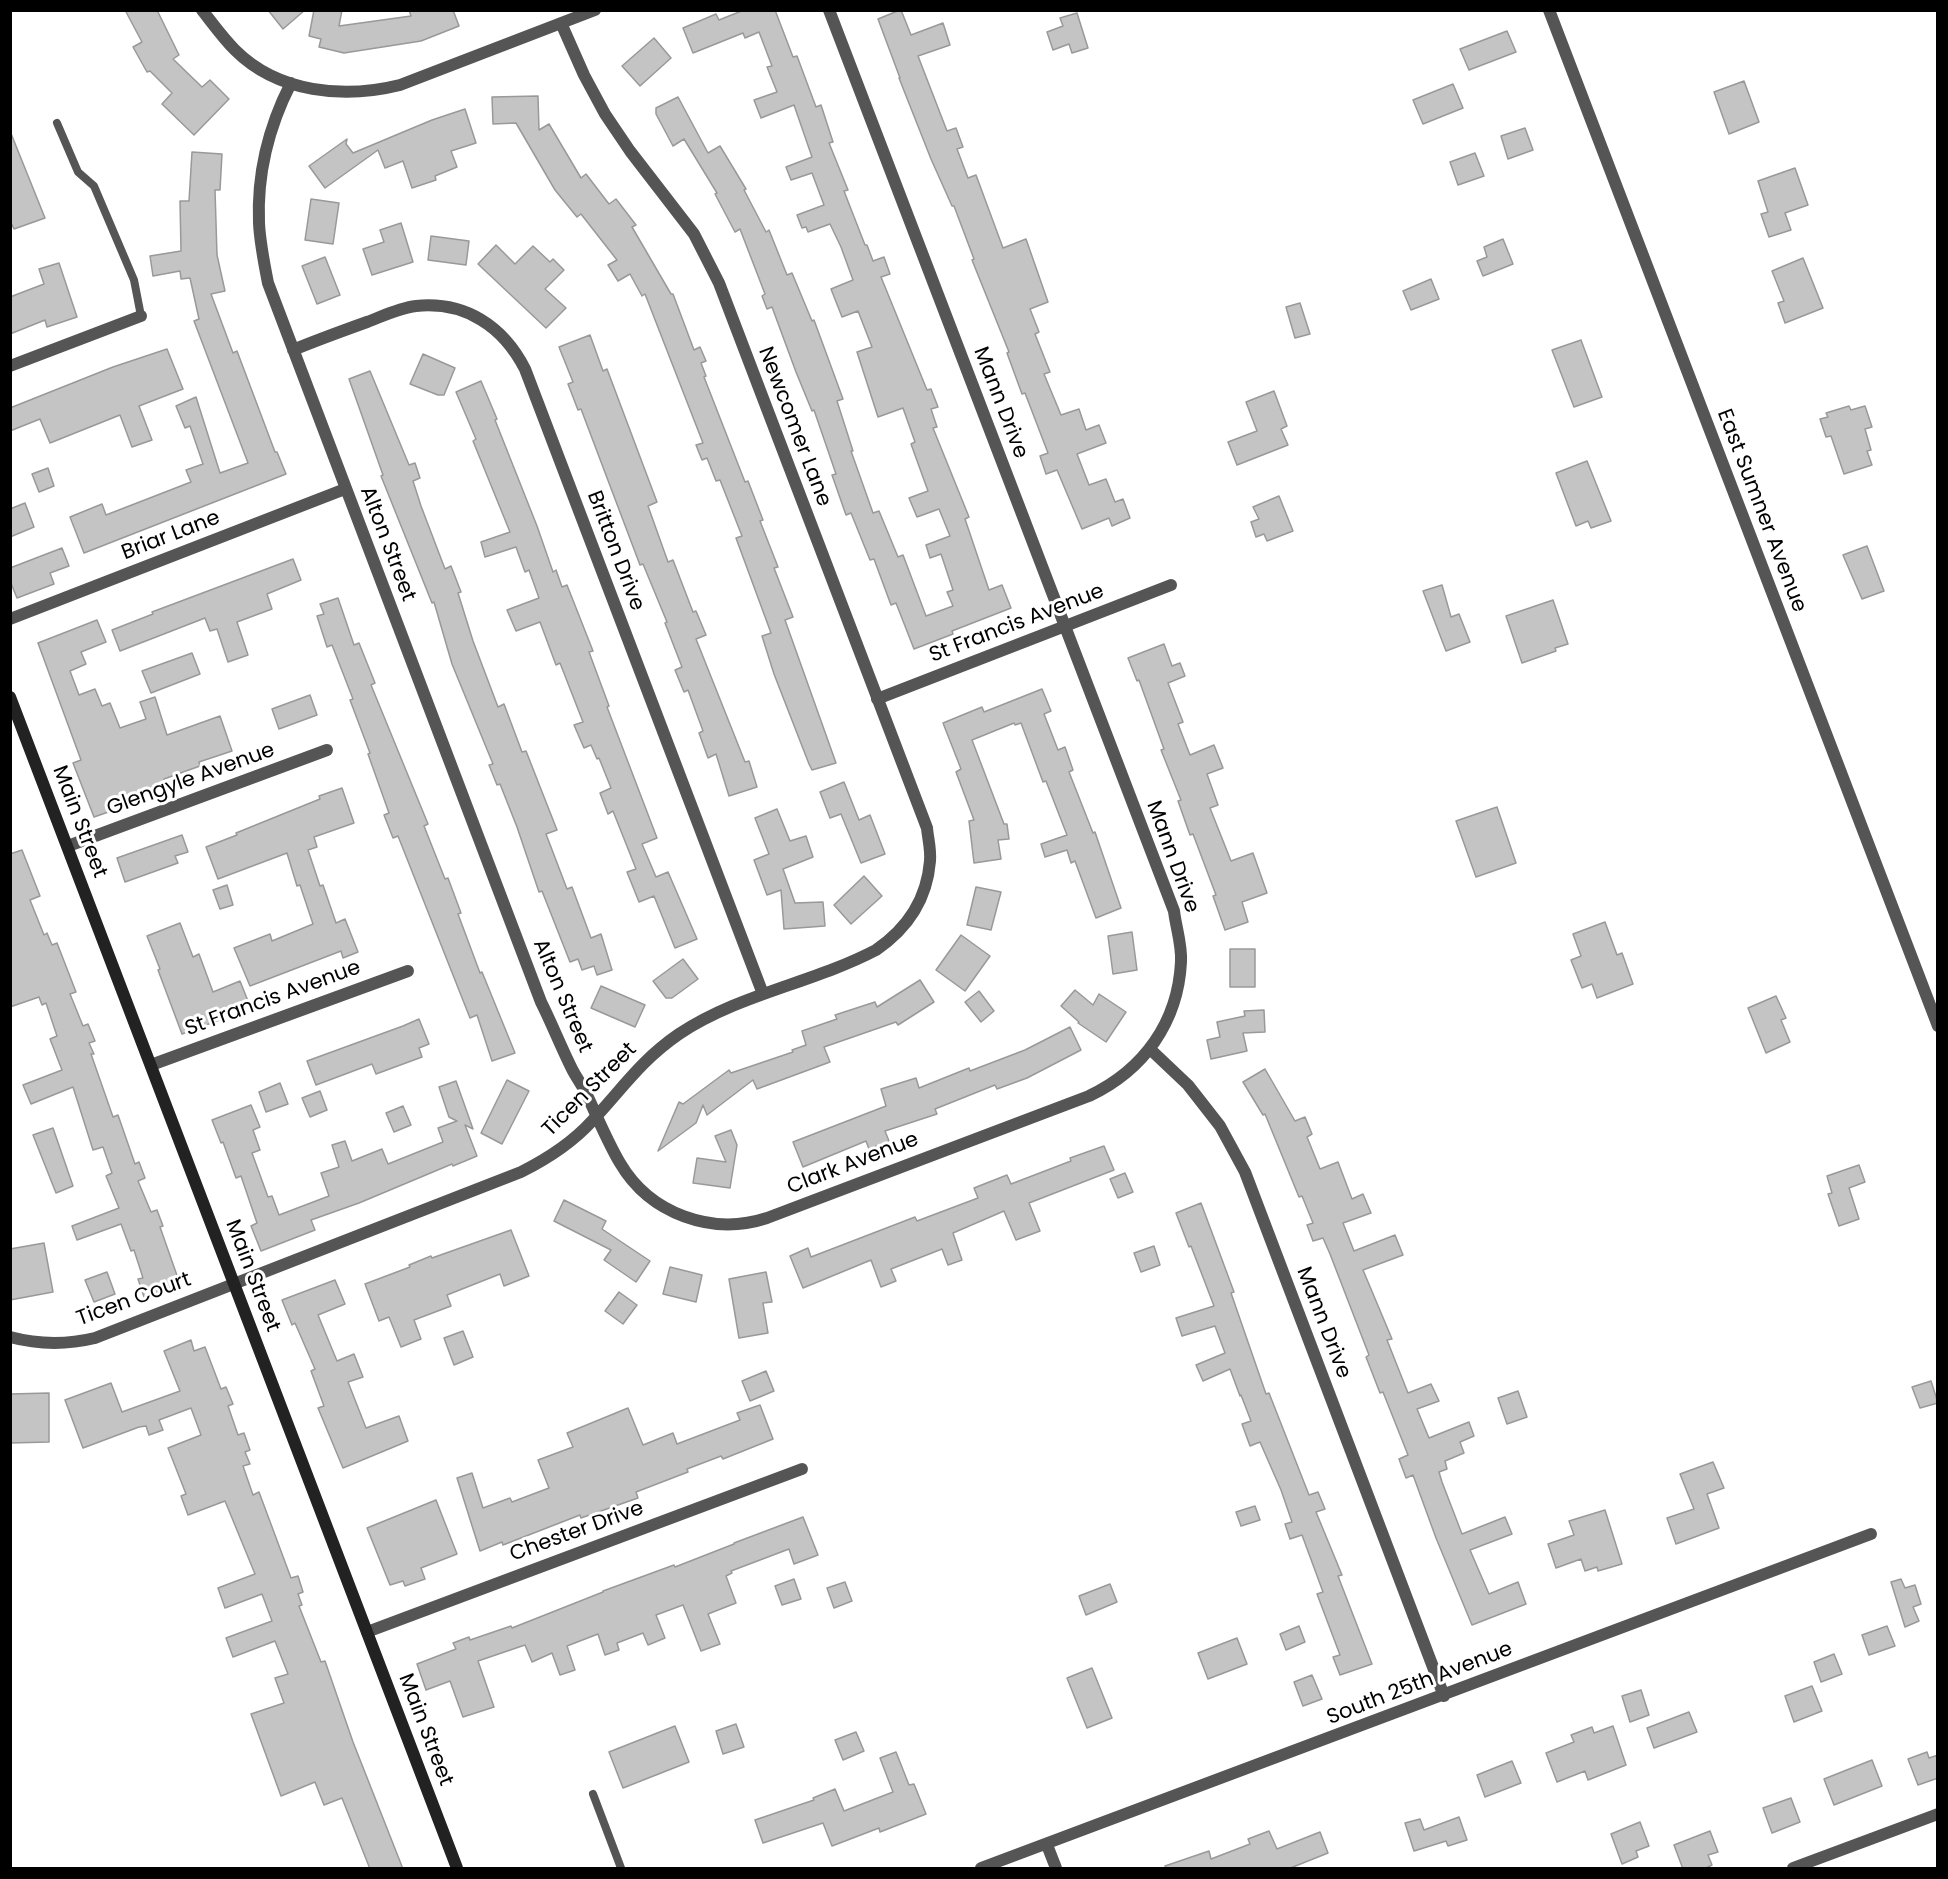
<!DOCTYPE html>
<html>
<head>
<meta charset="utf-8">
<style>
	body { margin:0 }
	#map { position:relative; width:1948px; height:1879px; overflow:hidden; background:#fff; font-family:Poppins,sans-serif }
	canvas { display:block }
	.frame { position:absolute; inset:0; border:12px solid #000; pointer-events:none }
</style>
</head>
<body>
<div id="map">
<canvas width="1948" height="1879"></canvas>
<div class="frame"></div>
</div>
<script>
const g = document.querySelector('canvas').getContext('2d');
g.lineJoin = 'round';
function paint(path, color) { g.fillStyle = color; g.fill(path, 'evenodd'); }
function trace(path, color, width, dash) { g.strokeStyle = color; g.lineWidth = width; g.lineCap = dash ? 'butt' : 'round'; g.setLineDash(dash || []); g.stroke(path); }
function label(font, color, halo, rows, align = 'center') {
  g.font = font + ' Poppins,sans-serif'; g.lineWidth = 6; g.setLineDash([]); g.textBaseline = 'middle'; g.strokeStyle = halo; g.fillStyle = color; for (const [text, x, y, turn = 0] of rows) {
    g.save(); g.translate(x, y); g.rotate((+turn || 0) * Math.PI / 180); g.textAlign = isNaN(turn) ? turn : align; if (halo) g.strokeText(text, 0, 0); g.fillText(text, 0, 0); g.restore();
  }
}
const building = new Path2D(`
	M125,10H157L179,55L173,59L202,87L210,80L229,99L194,135L162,104L172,93L150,71L147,72L133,47L142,42Z
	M268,10H305L283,29Z
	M314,10H342L339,26L411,16L409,10H453L459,26L421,41L344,53L319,47L321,39L309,36Z
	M744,10H775L793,57L797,56L816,107L821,105L833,142L829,143L848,190L844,191L865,245H867L873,261L884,257L890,274L881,277L927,390L931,389L938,407L931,409L937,427L933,428L969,517L965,519L989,590L1002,585L1011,608L952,631L953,634L914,649L896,603L891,605L874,559L870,560L851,513L846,515L832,475L836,474L814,410L812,411L796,372L772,307L767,309L762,296L765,294L740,229L735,232L715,194L717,193L684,139L673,146L656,114V108L678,97L708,153L720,146L746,189L744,190L766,232L769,230L787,275L792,273L812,321L814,320L843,399L837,401L853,451H851L873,513L879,511L898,557L903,555L926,616L953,606L947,592L953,590L941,554L930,558L926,545L950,536L939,509L917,517L909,498L928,491L911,444L915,442L903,408L878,417L857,352L872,347L858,311L842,317L831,289L853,280L841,247L830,224L808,232L806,227L802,228L797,215L824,205L812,173L791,180L786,167L812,157L794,105L761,118L754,100L777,92L767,67L772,66L759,32L745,38L743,33L693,53L683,28L716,14L719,20Z
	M900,10H901L911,35L943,23L950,45L918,56L947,131L956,128L963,147L957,149L968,178L976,175L1003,248L1026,239L1048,302L1030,309L1039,332L1035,334L1050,372L1044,374L1061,415L1079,409L1086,430L1099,425L1106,443L1077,454L1089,485L1106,479L1115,502L1123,499L1130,518L1112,526L1109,518L1082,529L1057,470L1046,474L1040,456L1048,453L1025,393L1022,394L1007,353L1009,352L972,260L974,259L954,206H952L931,159L899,78H900L878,19Z
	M1077,13L1088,48L1072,53L1069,44L1053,50L1047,32L1063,26L1060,18Z
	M1507,31L1516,52L1469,70L1460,49Z
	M654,38L671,58L640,86L622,66Z
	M1744,81L1759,122L1729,134L1714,92Z
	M1453,84L1463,108L1423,124L1413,100Z
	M538,96L539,130L549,124L581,178L586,174L609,204L616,199L636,225L632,227L671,294H673L694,350L700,347L706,361L701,363L706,376L704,377L745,482L748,481L763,520L760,521L778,567L774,568L793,617L785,620L836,763L812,770L809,764L774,674L762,636L771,633L736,538L742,536L720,480L716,481L707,458L702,460L696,445L703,443L645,294L642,296L630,274L618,281L608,265L617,260L581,214L577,217L555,190L516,123L493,124L492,97Z
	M465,109L476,143L451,151L457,167L435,176L436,180L412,188L403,161L385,168L378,150L325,188L309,166L347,139L346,144L353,153L432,120Z
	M1525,128L1533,150L1508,159L1501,136Z
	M10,131L45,218L14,229L10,221Z
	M192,152L222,154L220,190H215L217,255L225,291L211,294L233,353L237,351L275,452H277L286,474L84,553L70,517L102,504L106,515L191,482L186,470L203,464L190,426L185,428L176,406L196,397L220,473L248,463L194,321L199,319L190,278L181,279L180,271L153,276L150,256L181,251L180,201H189Z
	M1475,153L1484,176L1458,185L1450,162Z
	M1795,168L1808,205L1785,213L1791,230L1769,237L1761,214L1768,212L1758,181Z
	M311,199L339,203L333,244L305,240Z
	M401,223L413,262L372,275L363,249L384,242L380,230Z
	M431,236L469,241L466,265L428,260Z
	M1503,239L1513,264L1483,276L1477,261L1487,257L1484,247Z
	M496,245L515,264L533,246L550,262L553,259L564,270L545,289L566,308L546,328L478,264Z
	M325,257L340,295L317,304L302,266Z
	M1803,258L1823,308L1785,323L1778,303L1784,301L1772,271Z
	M59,263L77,317L47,327L45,320L10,334V297L44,284L39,269Z
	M1431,279L1439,299L1411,310L1403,291Z
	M1300,303L1310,334L1295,338L1286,307Z
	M590,335L603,371L607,369L657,502L648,506L668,562L673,560L693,612L696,611L706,635L696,639L745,762L749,761L757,787L729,796L716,754L708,758L699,733L703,731L688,690L684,692L675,670L682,667L665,623L667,622L643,564L640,565L581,409L578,410L568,384L573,382L559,347Z
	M1581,340L1602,397L1574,407L1552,350Z
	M167,349L183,389L139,406L152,440L132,447L120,415L50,443L40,419L10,431V408L113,367Z
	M423,354L455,368L444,395H438L410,384Z
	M370,371L409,465L415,463L420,478L413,481L421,506L445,569L451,566L461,592L458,593L473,641L498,707L504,704L522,752L526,751L557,830L546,834L567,889L572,887L591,938L601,934L612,970L597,975L594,966L582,970L578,959L570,962L542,891L539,892L517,827L500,784L497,785L489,765L493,764L452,664L434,602L432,603L381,476L383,475L349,379Z
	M481,381L497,419L495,420L537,526L553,572L556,570L562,587L567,585L593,651L589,652L609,706L607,707L657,838L642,844L656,877L668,872L697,939L675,948L654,896L639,902L627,872L636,869L613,811L608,814L600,793L611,788L599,758L597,759L591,745L584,748L574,725L583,722L560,663L556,665L540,622L516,631L507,610L539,598L529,570L525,572L516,547L485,557L481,542L510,532L473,441L476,439L456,392Z
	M1274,391L1287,426L1281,429L1288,445L1237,465L1228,442L1257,431L1246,402Z
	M1849,406L1851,410L1865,406L1872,427L1865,429L1871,450L1867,451L1872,465L1844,474L1831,436L1826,437L1820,419L1828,417L1826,413Z
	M1587,461L1611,521L1591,528L1588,521L1576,526L1556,473Z
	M48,468L54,486L39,492L32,474Z
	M1279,496L1293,531L1267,541L1264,534L1256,537L1251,522L1259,519L1253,507Z
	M25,503L34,527L10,537V509Z
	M1867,546L1884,591L1862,599L1843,555Z
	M62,548L69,566L50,573L54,584L17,598L10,581V568Z
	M293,559L301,580L267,594L272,609L237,622L248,655L228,662L217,629L210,631L205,618L120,651L112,630L153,614L152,612Z
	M1442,585L1451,617L1459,614L1470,642L1446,651L1423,591Z
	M338,598L354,645L359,643L375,683L371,685L428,824L424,826L445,879L448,878L461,913L458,914L480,973L482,972L515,1053L492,1061L477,1015L470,1018L398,836L393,838L384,815L389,813L368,754L370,753L350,700L353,699L332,645L327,647L317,616L324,614L320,604Z
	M1553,600L1568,644L1555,648L1556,651L1522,663L1506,616Z
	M97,620L106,642L81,652L86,664L70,671L79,695L95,689L102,706L110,703L120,728L146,719L140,702L155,697L167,735L220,716L232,751L199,762L200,766L164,779L165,782L137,794L140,801L94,817L73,763L81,760L38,643Z
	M1164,644L1172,666L1180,663L1185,676L1168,683L1183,722L1178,724L1190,755L1214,745L1223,768L1207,774L1218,805L1210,808L1231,861L1253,853L1267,893L1242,902L1248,922L1225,930L1213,896L1216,895L1193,834L1190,835L1178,801L1181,800L1161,750L1164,749L1139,680L1137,681L1128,658Z
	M192,653L200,674L151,693L142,671Z
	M1042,689L1051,711L1044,714L1058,750L1065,747L1073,770L1069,772L1093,833L1095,832L1121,908L1096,918L1075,861L1071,863L1067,850L1045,857L1041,844L1067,835L1046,781L1043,782L1021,723L1015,725L1014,723L972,740L1004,824H1007L1009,839L998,840L1001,859L974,863L969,821L974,820L956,772L961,769L943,723L982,707L984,712Z
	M310,695L317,715L279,729L272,709Z
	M844,782L859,820L870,815L885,854L861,863L841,814L830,818L820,792Z
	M342,788L354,823L314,837L317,847L308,850L320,886L323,885L336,923L345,919L358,952L343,958L341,951L250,986L234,948L270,934L272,941L313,924L300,885L297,886L287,853L218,879L206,847L237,835L236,833L320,799L319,796Z
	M1497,807L1516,863L1476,877L1456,821Z
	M777,809L790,841L806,836L813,857L783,869L795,903L823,902L825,926L784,929L781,890L767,895L754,860L769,854L755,818Z
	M182,835L188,852L175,856L178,863L125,882L117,858Z
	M22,850L40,896L30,900L44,935L47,933L52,945L57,943L76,992L70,994L83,1026L88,1024L95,1041L89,1043L94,1054H91L113,1117L118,1115L135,1164L139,1162L145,1178L138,1181L151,1212L157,1210L163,1226L160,1227L180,1284L144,1297L138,1279L143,1278L134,1250L131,1251L121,1224L77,1240L72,1226L119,1208L106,1176L112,1173L103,1147L93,1150L73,1087L31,1104L23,1085L62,1070L50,1039L57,1036L46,1003L42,1005L39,997L10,1007V854Z
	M864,876L882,896L851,924L834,905Z
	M227,885L233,905L220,909L213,890Z
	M976,887L1001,892L991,930L967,925Z
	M1605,922L1617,955L1622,953L1633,984L1597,998L1592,984L1582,988L1571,960L1581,956L1573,934Z
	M180,923L193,957L199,954L213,992L240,981L248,1001L219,1012L222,1019L182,1034L158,970L160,969L147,936Z
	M1132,932L1137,970L1113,974L1108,936Z
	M961,935L990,956L965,991L936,970Z
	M1230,949H1255V987H1230Z
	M683,959L698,979L672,998H666L653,981Z
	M920,980L934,1002L898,1025L896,1022L824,1047L830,1062L757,1089L753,1080L707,1115L703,1105L696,1123L658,1151L679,1102L683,1104L729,1070L731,1073L793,1052L792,1050L806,1045L802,1031L837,1019L835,1015L875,1002L877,1007Z
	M601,986L645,1005L635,1027L591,1008Z
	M1075,990L1093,1005L1099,994L1126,1012L1106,1042L1078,1023L1079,1022L1061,1006Z
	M979,991L994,1011L981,1022L965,1002Z
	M1776,996L1786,1018L1781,1020L1790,1042L1766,1053L1748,1008Z
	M1264,1010L1265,1032L1243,1033L1247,1051L1211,1059L1207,1040L1220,1037L1217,1022L1245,1016L1244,1011Z
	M419,1019L429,1044L419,1048L422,1057L376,1074L372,1064L316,1085L307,1061L403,1026Z
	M1070,1027L1081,1050L1027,1078L997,1089L995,1085L935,1109L937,1114L885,1131L889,1141L869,1149L866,1141L803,1167L793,1142L886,1106L881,1089L916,1078L919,1088L969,1068L970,1071L1025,1050Z
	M1265,1069L1295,1121L1305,1117L1312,1134L1307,1137L1320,1169L1338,1162L1352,1199L1363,1194L1371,1213L1343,1223L1354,1251L1395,1235L1403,1255L1363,1270L1392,1339L1387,1340L1408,1393L1431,1384L1439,1401L1417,1409L1429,1438L1469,1422L1474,1436L1460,1442L1464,1453L1445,1461L1447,1469L1439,1472L1442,1482L1462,1534L1505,1517L1512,1534L1470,1550L1489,1594L1518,1582L1526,1604L1472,1625L1436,1538L1413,1475L1406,1478L1399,1459L1408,1455L1383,1392L1380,1393L1366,1357L1369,1355L1330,1254L1323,1238L1313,1241L1307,1225L1313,1223L1302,1196L1299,1197L1265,1114L1263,1115L1243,1082Z
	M507,1080L529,1091L502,1144L481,1133Z
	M456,1081L473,1129L465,1125L477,1156L453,1166L452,1164L359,1203L311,1220L315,1230L261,1251L251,1226L257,1223L241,1176L236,1178L223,1142L221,1143L212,1120L251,1105L260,1127L253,1130L260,1150L252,1153L268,1197L272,1196L279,1215L329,1196L321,1173L339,1167L332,1145L345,1141L352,1161L382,1149L388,1164L443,1142L438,1128L457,1121L449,1117L439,1087Z
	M280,1083L288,1104L266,1112L259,1092Z
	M320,1091L327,1110L310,1117L302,1098Z
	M403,1106L411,1125L394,1132L386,1113Z
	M53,1128L73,1186L56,1193L33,1135Z
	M731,1130L737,1145L730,1188L693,1183L697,1158L726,1162L715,1136Z
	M1104,1146L1114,1170L1029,1203L1040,1231L1016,1240L1004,1211L953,1233L962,1260L948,1265L942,1249L891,1269L896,1281L881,1287L871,1260L803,1288L790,1256L808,1248L811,1257L915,1217L917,1221L978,1198L974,1188L1007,1175L1011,1184L1071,1161L1070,1158Z
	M1859,1165L1865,1182L1849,1188L1859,1219L1839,1226L1828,1194L1832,1193L1827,1176Z
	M1125,1173L1133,1192L1118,1198L1110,1179Z
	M564,1200L606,1221L602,1229L650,1261L636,1282L604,1260L611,1250L554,1221Z
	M1201,1203L1234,1292L1231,1293L1266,1394L1269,1393L1309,1495L1318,1492L1325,1509L1316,1512L1342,1575L1338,1576L1372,1664L1340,1675L1333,1657L1340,1655L1317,1594L1323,1592L1302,1535L1290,1539L1285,1524L1292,1522L1281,1490L1260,1442L1250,1446L1242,1424L1251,1421L1241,1395L1240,1396L1230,1369L1203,1381L1196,1365L1225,1353L1215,1326L1182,1336L1176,1318L1214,1306L1191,1246L1189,1247L1176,1213Z
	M511,1230L529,1276L504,1286L500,1274L447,1295L451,1306L414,1320L421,1339L401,1347L389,1317L379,1321L365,1284L410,1267L409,1265L431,1256L432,1258Z
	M44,1243L53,1292L10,1300V1249Z
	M1154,1246L1160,1265L1141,1272L1134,1253Z
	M670,1267L702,1275L696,1302L663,1294Z
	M107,1272L115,1294L94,1302L85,1280Z
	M766,1272L772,1302L763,1303L768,1333L739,1338L729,1279Z
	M335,1280L345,1304L318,1315L337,1361L354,1354L363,1377L348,1382L366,1428L399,1416L408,1441L343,1468L318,1408L324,1406L311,1371L315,1369L295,1323L292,1325L282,1300Z
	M619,1292L637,1305L623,1324L605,1311Z
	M463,1331L473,1357L454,1365L444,1338Z
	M191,1340L194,1351L205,1347L221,1389L226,1387L233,1404L228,1406L238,1435L244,1433L250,1450L245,1452L250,1464L243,1466L253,1495L259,1492L291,1578L298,1576L303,1592L298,1594L302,1605L299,1606L321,1662L325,1661L353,1742L403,1869H370L342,1798L324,1805L315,1782L281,1796L251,1714L284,1703L275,1678L288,1674L275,1641L233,1657L226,1638L272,1621L262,1594L225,1608L218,1588L255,1574L225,1501L188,1515L181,1496L186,1494L168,1448L201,1435L191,1408L159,1420L163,1430L149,1435L146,1426L139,1427L83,1448L65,1400L111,1383L122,1412L180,1391L164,1351Z
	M766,1371L774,1391L750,1401L742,1381Z
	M1931,1381L1938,1403L1920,1408L1912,1387Z
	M1518,1391L1527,1417L1507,1424L1498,1398Z
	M49,1393V1442L10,1443V1394Z
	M760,1405L773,1439L723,1459L721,1456L687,1469L688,1472L636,1492L638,1498L581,1518L580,1515L503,1545L502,1542L480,1551L457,1478L472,1473L483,1508L510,1498L512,1502L549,1488L538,1460L573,1447L567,1433L628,1408L643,1445L673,1433L677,1444L740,1420L737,1413Z
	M1713,1462L1724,1488L1707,1494L1719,1528L1676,1544L1667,1518L1694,1509L1680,1474Z
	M436,1500L457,1554L421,1568L425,1579L405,1586L403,1581L390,1585L367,1528Z
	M1255,1506L1260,1520L1241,1526L1236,1512Z
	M1605,1510L1622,1564L1598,1571L1597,1567L1585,1571L1581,1559L1556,1568L1548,1544L1574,1535L1569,1521Z
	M803,1517L818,1555L794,1564L789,1549L731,1571L732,1573L726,1576L736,1603L708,1614L720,1644L701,1651L683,1605L656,1615L665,1638L648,1645L643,1633L617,1643L619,1650L605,1655L598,1634L567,1646L575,1670L560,1675L552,1653L532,1662L525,1645L478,1661L494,1707L463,1717L450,1681L426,1690L417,1664L456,1649L453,1643L469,1637L470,1640L511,1626L512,1628L603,1592V1591L674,1565L675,1567L734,1544V1543Z
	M794,1579L801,1599L782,1605L775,1586Z
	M1901,1579L1905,1588L1915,1585L1921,1604L1913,1607L1919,1621L1905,1627L1891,1582Z
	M845,1582L852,1601L834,1608L827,1588Z
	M1110,1584L1117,1602L1086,1615L1079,1596Z
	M1299,1626L1305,1642L1286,1650L1280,1634Z
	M1887,1626L1895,1646L1869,1655L1862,1635Z
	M1237,1638L1247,1664L1208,1679L1198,1653Z
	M1834,1654L1842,1674L1821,1682L1814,1662Z
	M1092,1668L1112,1718L1087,1728L1067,1678Z
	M1312,1675L1322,1699L1303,1706L1294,1682Z
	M1812,1686L1822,1711L1794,1722L1785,1696Z
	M1641,1690L1649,1715L1630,1722L1622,1696Z
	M1689,1712L1697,1732L1654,1748L1647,1728Z
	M736,1724L744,1747L723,1754L716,1731Z
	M675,1726L689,1762L623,1788L609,1752Z
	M1613,1726L1626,1765L1588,1780L1585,1771L1557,1782L1546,1753L1574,1742L1571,1735L1592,1727L1594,1733Z
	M856,1732L864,1751L843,1760L835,1740Z
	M896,1752L909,1785L914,1784L926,1814L880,1832L879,1828L832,1846L823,1823L763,1843L755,1820L814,1800L813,1798L835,1789L844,1811L893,1792L880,1758Z
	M1927,1752L1929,1758L1938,1755V1778L1918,1785L1908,1759Z
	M1872,1760L1882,1786L1834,1805L1824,1779Z
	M1512,1761L1521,1783L1485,1797L1477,1775Z
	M1791,1798L1800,1822L1772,1833L1763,1808Z
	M1459,1817L1467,1840L1448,1846L1446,1841L1414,1851L1405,1823L1420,1819L1424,1830Z
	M1640,1822L1649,1846L1636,1851L1638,1857L1622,1864L1611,1834Z
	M1269,1831L1277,1849L1320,1832L1328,1853L1288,1869H1166L1165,1866L1209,1851L1211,1859L1250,1844L1248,1839Z
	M1710,1831L1718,1852L1708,1855L1712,1865L1704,1869H1683L1674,1845Z`);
const lane = new Path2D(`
	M57,123L78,172L94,186L134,280L141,316
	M593,1794L621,1868`);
const street = new Path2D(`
	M202,10C213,24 223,38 235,50C278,93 344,99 400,85L595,10
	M1549,10L1938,1026
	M291,83C269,126 257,175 259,223C260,243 264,263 268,283L541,1002C552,1024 561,1047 572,1069C576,1077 582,1085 586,1093C597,1116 607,1141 620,1163C650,1214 712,1236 767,1218L1089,1096C1144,1070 1178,1022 1181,962C1182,944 1176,928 1174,911L829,10
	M293,350C317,340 342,331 367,322C383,316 399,308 416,306C465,301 503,326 525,369L763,994
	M10,366L141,316
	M10,619L345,489
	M877,699L1171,585
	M68,846L327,750
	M1150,1049L1188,1085L1220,1126L1245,1172L1444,1696
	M151,1065L408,971
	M10,1337C40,1345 66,1345 95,1338L521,1172C547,1159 572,1143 592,1121C622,1089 641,1060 679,1034C739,994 813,983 876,950C908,928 927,899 930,861C931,849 928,839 927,828L719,283L694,234L630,151L605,114L584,75L561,23
	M367,1632L802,1469
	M1047,1845L1056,1868
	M981,1868L1871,1534
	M1793,1868L1938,1814`);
const secondary = new Path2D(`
	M10,697L457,1868`);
const streetNames = [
	["Mann Drive",1000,403,69],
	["Newcomer Lane",794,427,69],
	["East Sumner Avenue",1761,511,69],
	["Briar Lane",171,536,-21],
	["Alton Street",387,544,69],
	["Britton Drive",615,551,69],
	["St Francis Avenue",1017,624,-21],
	["Glengyle Avenue",191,780,-20],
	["Main Street",79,822,69],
	["Mann Drive",1172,857,70],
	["Alton Street",562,996,67],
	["St Francis Avenue",273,999,-20],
	["Ticen Street",590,1090,-45],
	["Clark Avenue",853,1164,-21],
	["Main Street",252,1276,69],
	["Ticen Court",134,1300,-20],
	["Mann Drive",1323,1323,69],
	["Chester Drive",577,1532,-20],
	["South 25th Avenue",1420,1684,-21],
	["Main Street",425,1730,69]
];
paint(building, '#c4c4c4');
trace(building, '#999', 1.5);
trace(lane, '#555', 8);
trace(street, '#555', 12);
trace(secondary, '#222', 12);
label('21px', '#000', '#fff', streetNames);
</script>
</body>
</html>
